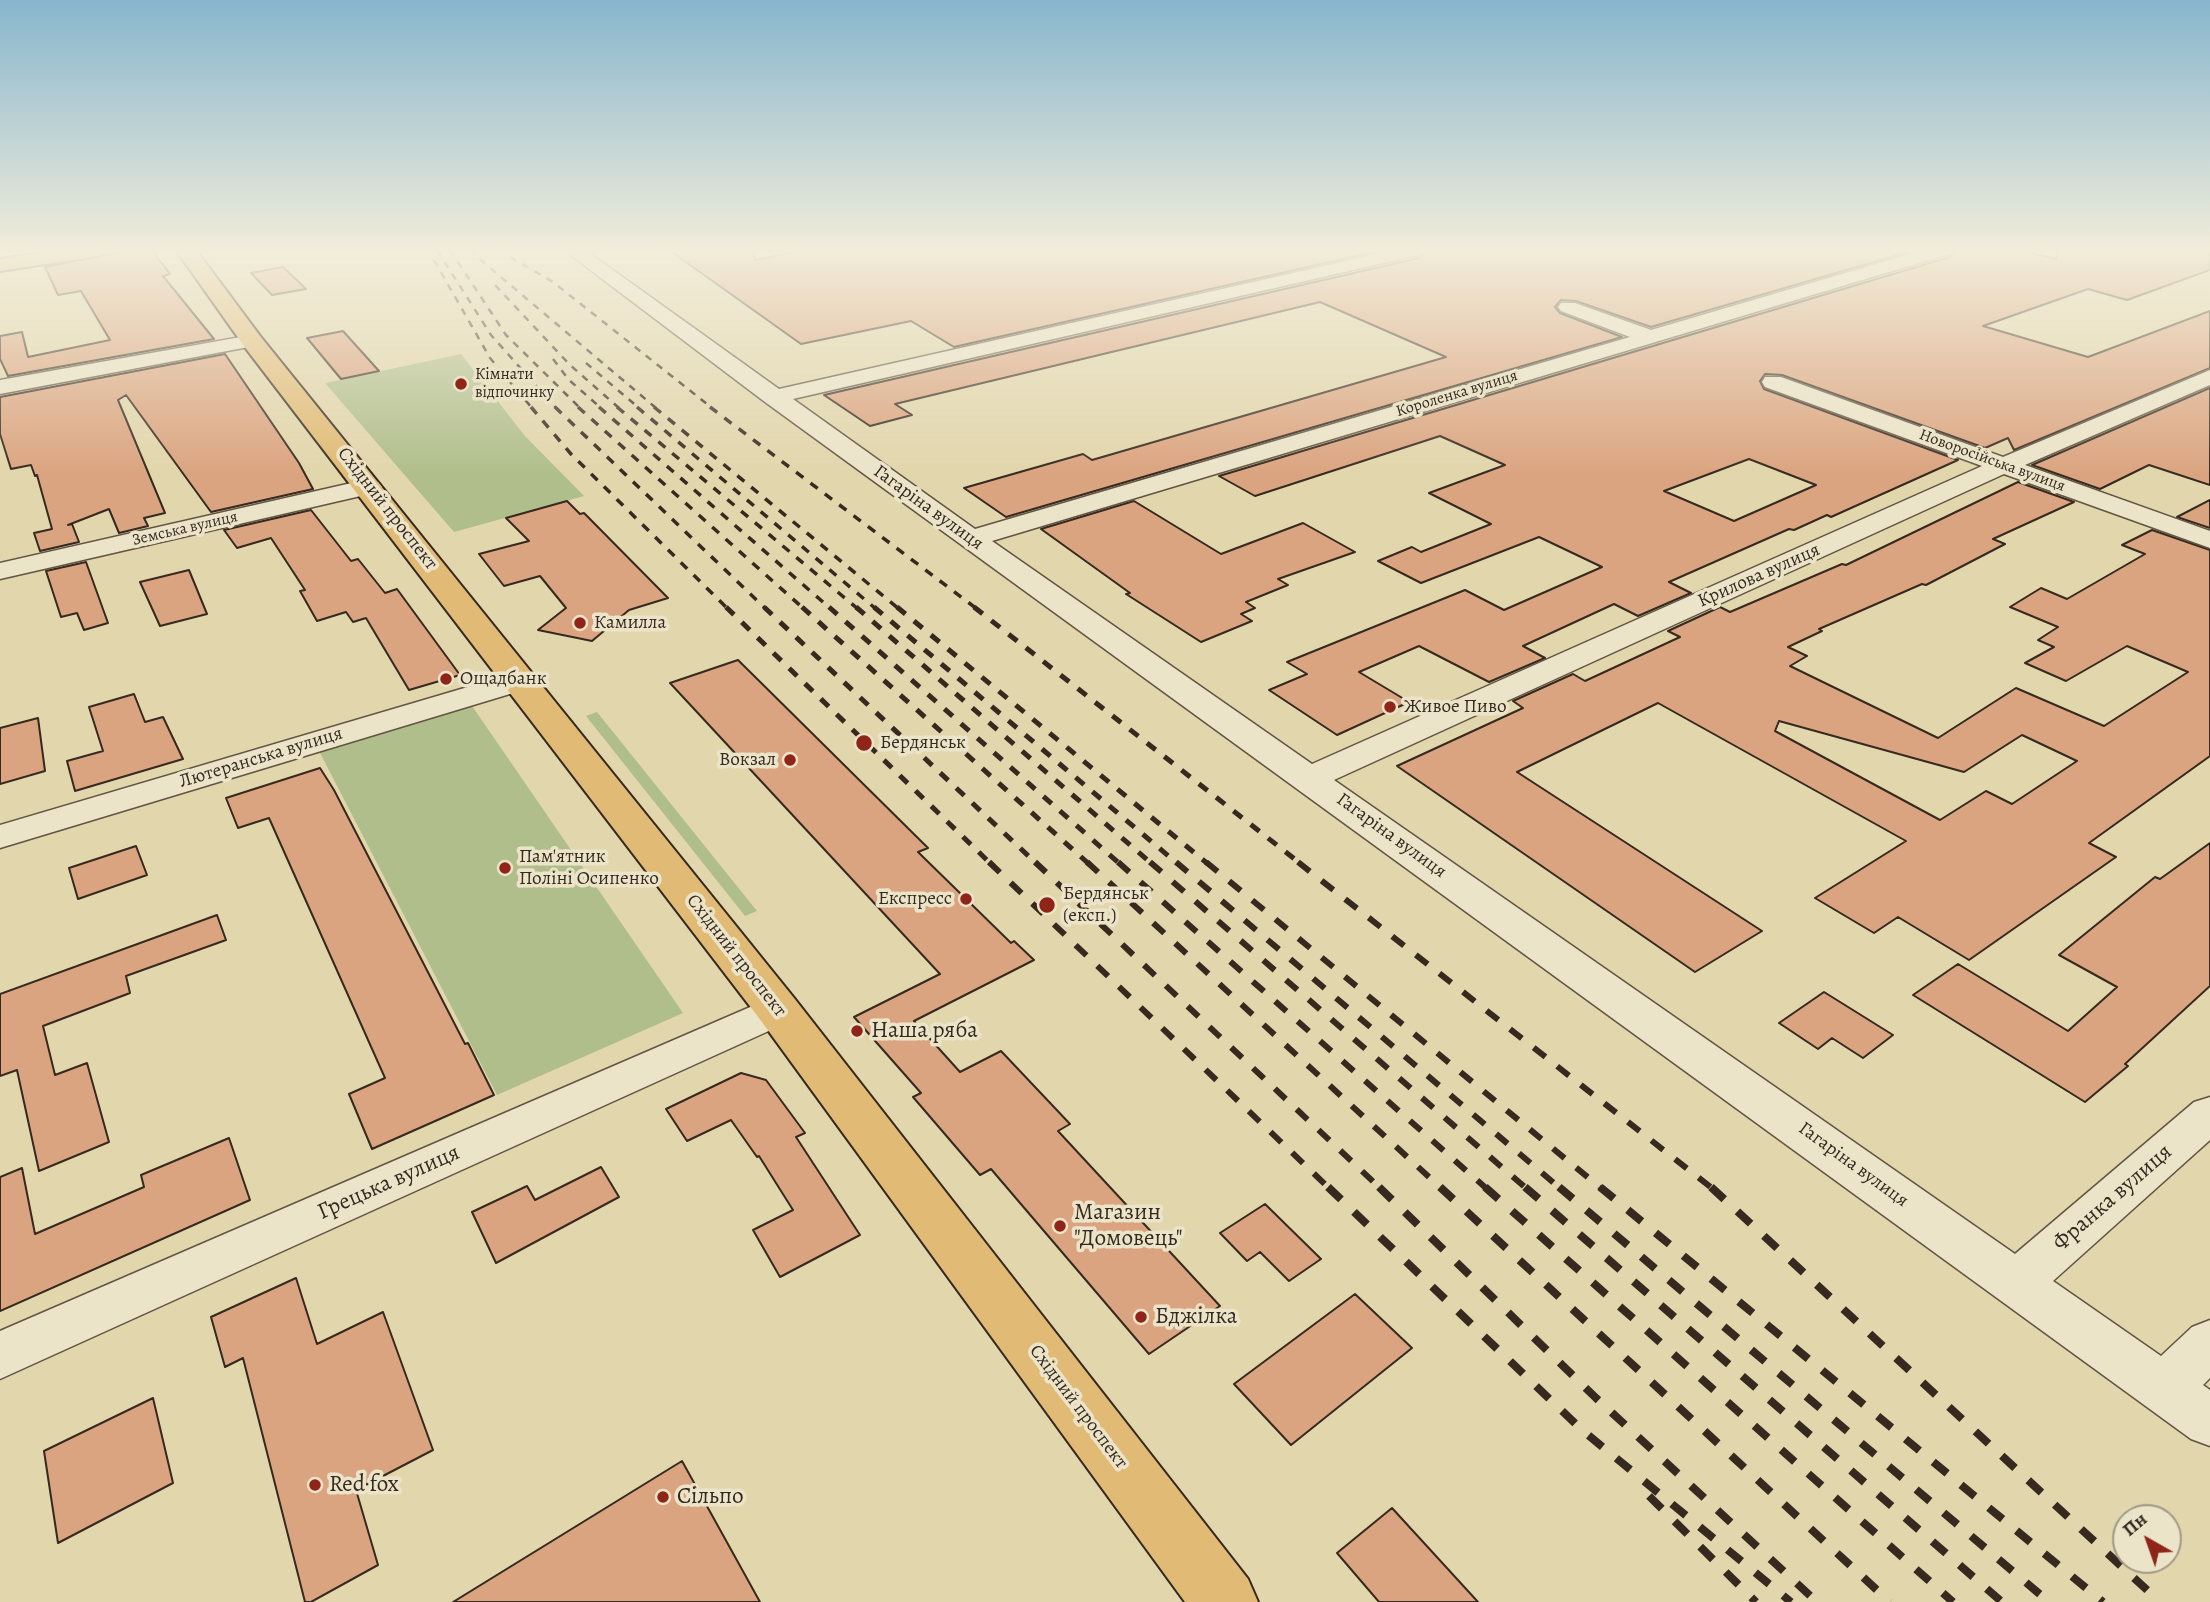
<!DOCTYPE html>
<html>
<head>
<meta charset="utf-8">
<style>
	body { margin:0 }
	#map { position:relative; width:2210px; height:1602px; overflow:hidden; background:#e2d6ac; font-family:Alegreya,serif }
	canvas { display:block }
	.north { position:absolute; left:2112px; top:1504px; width:70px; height:70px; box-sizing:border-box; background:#ece4c9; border:2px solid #a39985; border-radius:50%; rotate:320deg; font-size:19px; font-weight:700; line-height:28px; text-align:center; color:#36291f }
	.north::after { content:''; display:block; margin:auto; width:24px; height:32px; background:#8f2418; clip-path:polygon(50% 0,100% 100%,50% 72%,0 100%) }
</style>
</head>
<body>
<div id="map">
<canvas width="2210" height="1602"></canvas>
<div class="north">Пн</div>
</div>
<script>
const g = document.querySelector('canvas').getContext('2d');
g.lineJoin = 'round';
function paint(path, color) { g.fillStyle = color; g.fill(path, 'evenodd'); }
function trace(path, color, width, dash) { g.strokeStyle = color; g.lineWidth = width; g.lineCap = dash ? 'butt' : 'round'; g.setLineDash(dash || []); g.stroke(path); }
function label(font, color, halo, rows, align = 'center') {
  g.font = font + ' Alegreya,serif'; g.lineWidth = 7; g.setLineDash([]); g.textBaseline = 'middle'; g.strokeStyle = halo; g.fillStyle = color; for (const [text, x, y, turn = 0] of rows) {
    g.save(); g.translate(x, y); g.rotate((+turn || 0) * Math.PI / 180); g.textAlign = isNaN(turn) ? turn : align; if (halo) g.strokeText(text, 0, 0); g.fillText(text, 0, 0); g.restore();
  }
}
const green = new Path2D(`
	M461,354L525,436L584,496L454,532L325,383Z
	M470,703L683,1013L497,1095L319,751Z
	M597,712L757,911L745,916L586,716Z`);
const building = new Path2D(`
	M130,250H152L170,274L163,276L214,339L8,376L0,359V336L22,332L28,357L110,340L81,291L58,295L45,267Z
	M669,250H754L755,260L807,250H1383L954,347L911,321L801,344Z
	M1429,250H1915L1651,327L1576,301L1561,300L1555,307L1560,313L1622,337L1006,517L964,488L1083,454L1092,460L1446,357L1320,302L895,404L912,415L870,426L824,395L1419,258Z
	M1955,250H2019L2056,259L2057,250H2210V270L2127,300L2088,289L1983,326L2088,357L2210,311V368L2014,450L2008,438L1985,448L1782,375L1765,374L1760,381L1764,389L1958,460L1831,517L1827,515L1794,530L1789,529L1669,582L1691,593L1638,616L1614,604L1523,646L1545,658L1489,682L1419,646L1359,672L1409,702L1337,735L1269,690L1307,674L1287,662L1465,590L1504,610L1602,567L1539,537L1421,583L1378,561L1412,547L1421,552L1491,524L1429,493L1505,465L1440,436L1255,496L1219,476L1950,257ZM1749,459L1816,485L1734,521L1664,491Z
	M283,267L306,289L272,295L251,273Z
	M343,331L379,371L341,379L307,338Z
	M225,354L299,463L313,489L211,512L126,395L118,400L165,513L144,518L148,526L119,533L109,509L68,525L72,524L79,542L40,551L34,533L52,529L37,475L35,476L31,465L11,469L0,434V397Z
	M2210,388V485L2149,465L2100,489L2032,465Z
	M2018,482L2074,502L1993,539L2005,544L1926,585L1922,584L1819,629L1822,631L1788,647L1807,656L1790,666L1938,738L2016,688L2104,726L2188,672L2127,646L2066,681L2025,663L2054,647L2038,640L2058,627L2010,607L2041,588L2067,599L2145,554L2122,545L2152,530L2210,550V756L2089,843L2116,857L1969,960L1898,917L1874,933L1815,898L1906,841L1658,703L1517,772L1762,931L1695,972L1397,766L1523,708L1513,701L1573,674L1585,681L1680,637L1668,631L1720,607L1730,612L1842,564L1846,565ZM1779,721L1964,772L2022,735L2077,761L2012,804L1986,791L1940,820L1775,731Z
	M2210,500V528L2177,517Z
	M567,501L580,514L584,513L668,598L629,610L592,641L538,630L566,608L540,576L504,586L479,554L529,541L506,518Z
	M1134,501L1221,554L1303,523L1355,552L1278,579L1288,585L1246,602L1255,608L1241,614L1252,621L1201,642L1126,594L1130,593L1041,529Z
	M311,510L351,561L358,559L385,593L397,589L460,675L409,690L366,618L353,622L346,612L317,621L300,591L305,590L271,538L237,548L224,530Z
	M86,562L108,623L84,630L77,613L61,617L46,571Z
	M189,570L207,614L160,626L140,582Z
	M738,660L928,848L918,852L1011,943L1014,941L1034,960L914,1021L960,1072L1001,1051L1070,1124L1058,1131L1220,1306L1149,1354L991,1169L980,1175L913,1097L921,1093L854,1017L940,974L670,683Z
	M134,694L145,722L163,717L183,759L75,791L67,761L103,751L89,707Z
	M38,718L45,771L0,784V728Z
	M320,768L334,790L465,1044L468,1043L494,1095L372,1149L349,1094L385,1078L269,818L238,828L226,798Z
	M2210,843V986L2125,1064L2128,1066L2085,1102L1913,995L1958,964L2068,1031L2117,987L2059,955L2155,877L2160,879Z
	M136,846L147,875L78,899L69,868Z
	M217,915L226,940L126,976L130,993L43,1026L55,1075L87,1063L109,1142L39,1171L17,1070L0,1076V994Z
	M1824,992L1893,1035L1863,1058L1832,1038L1818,1049L1779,1023Z
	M741,1073L766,1080L805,1133L796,1137L860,1235L780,1277L753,1230L793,1210L759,1156L757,1157L731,1120L687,1141L666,1109Z
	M229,1138L250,1200L0,1311V1177L22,1168L35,1234L144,1187L141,1175Z
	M601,1167L619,1197L496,1263L472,1212L527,1186L535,1200Z
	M1265,1204L1321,1259L1289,1281L1260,1252L1247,1261L1220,1233Z
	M296,1278L317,1344L383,1312L433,1450L356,1490L378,1565L311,1602H305L243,1358L225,1367L211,1317Z
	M1355,1294L1412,1348L1291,1445L1234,1384Z
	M153,1398L173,1483L58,1543L44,1451Z
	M682,1461L760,1602H453Z
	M1392,1508L1478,1602H1379L1337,1553Z`);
const minor = new Path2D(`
	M564,250H585L779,389L1395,250H1427L1418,255L793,399L975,529L1630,337L1561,311L1558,307L1561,303H1575L1651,330L1924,250H1952L1949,254L992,541L1312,764L1982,466L1765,387L1762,382L1765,377H1781L2003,457L2210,370V385L2025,465L2210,531V548L2004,474L1334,780L2015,1254L2194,1102L2210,1097V1140L2053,1281L2161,1356L2192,1327L2210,1320V1378L2203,1385L2210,1390V1446L2191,1439L765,402Z
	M252,335L259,337L262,341L259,345L0,394V380Z
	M369,479L378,482L382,487L378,492L0,579V563Z
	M522,671L533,673L538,680L533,687L0,848V825Z
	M778,995L793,1000L799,1010L793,1020L0,1379V1331Z`);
const major = new Path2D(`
	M60,250H108L98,256L0,271V259Z
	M176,250H196L260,336L794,998L1248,1579L1258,1602H1185L762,1022L244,346Z`);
const railFar4 = new Path2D(`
	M437,250L491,335L556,408
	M450,250L506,335L580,408
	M469,250L656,408
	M498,250L553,282L712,408
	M434,260L490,358L532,408
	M495,285L570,365L619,408
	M553,359L569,380L601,408
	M586,363L639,408`);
const railFar3 = new Path2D(`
	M531,407L571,454L728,609
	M555,407L766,609
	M578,407L804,609
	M599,407L831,609
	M617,407L858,609
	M637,407L876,609
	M654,407L899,609
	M710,407L977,609`);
const railFar2 = new Path2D(`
	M726,607L991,864
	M764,607L1037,864
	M802,607L1089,864
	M829,607L1120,864
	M856,607L1152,864
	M874,607L1178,864
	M897,607L1208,864
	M974,607L1301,864`);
const railFar1 = new Path2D(`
	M989,862L1330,1189
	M1035,862L1381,1189
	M1087,862L1442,1189
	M1118,862L1487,1189
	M1150,862L1527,1189
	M1176,862L1561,1189
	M1206,862L1602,1189
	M1298,862L1713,1189`);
const rail = new Path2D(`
	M1328,1187L1582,1430L1791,1602
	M1379,1187L1596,1398L1817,1602
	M1440,1187L1890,1602
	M1485,1187L1953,1602
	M1525,1187L2002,1602
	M1559,1187L2049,1602
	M1600,1187L2103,1602
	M1711,1187L2160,1602
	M1649,1496L1756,1602`);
const markers = [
	[461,384,7,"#8f2418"],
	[580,623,7,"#8f2418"],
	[446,679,7,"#8f2418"],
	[1390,707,7,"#8f2418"],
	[864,743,9,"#8f2418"],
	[790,760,7,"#8f2418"],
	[505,868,7,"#8f2418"],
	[966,899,7,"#8f2418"],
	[1047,905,9,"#8f2418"],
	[857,1031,7,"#8f2418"],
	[1060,1226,7,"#8f2418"],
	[1141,1317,7,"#8f2418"],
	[315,1485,7,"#8f2418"],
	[663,1497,7,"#8f2418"]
];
const farPoinames = [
	["Кімнати",475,375],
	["відпочинку",475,393]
];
const farStreetnames = [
	["Короленка вулиця",1457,394,-17],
	["Новоросійська вулиця",1992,461,20],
	["Земська вулиця",185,529,-13]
];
const streetNames = [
	["Гагаріна вулиця",928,508,36],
	["Східний проспект",387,509,52],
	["Крилова вулиця",1759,576,-24],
	["Лютеранська вулиця",261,758,-17],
	["Гагаріна вулиця",1391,836,36],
	["Східний проспект",736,956,52],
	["Гагаріна вулиця",1853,1165,36],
	["Східний проспект",1078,1407,53]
];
const poiNames = [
	["Камилла",594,623],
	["Ощадбанк",460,679],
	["Живое Пиво",1404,707],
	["Бердянськ",880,743],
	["Вокзал",776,760,"right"],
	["Пам'ятник",519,857],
	["Поліні Осипенко",519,879],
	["Бердянськ",1063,894],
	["(експ.)",1063,916],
	["Експресс",952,899,"right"]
];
const nearPoinames = [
	["Наша ряба",871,1031],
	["Магазин",1074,1213],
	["\"Домовець\"",1074,1239],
	["Бджілка",1155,1317],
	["Red fox",329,1485],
	["Сільпо",677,1497]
];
const nearStreetnames = [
	["Грецька вулиця",389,1183,-24],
	["Франка вулиця",2113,1198,-41]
];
paint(green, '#b0be8c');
paint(building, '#dba480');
trace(building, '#36291f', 2);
trace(minor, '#615442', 3);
trace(major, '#36291f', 4);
paint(minor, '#ece4c9');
paint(major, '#e1bb76');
trace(railFar4, '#36291f', 2.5, [7, 7]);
trace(railFar3, '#36291f', 3.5, [9, 9]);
trace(railFar2, '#36291f', 5, [11, 11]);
trace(railFar1, '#36291f', 6, [15, 15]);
trace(rail, '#36291f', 8, [18, 18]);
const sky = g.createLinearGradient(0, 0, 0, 474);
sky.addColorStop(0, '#87b6ce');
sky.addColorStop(0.53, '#f2edda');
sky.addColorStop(1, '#f2edda00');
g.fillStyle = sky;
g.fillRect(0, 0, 2210, 474);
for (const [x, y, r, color] of markers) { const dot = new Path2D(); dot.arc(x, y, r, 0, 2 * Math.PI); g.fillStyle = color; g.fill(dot); trace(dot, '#ece4c9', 2.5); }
label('16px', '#36291f', '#ece4c9', farPoinames, 'left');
label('16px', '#36291f', '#ece4c9', farStreetnames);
label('19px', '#36291f', '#ece4c9', streetNames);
label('19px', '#36291f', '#ece4c9', poiNames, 'left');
label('23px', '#36291f', '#ece4c9', nearPoinames, 'left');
label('23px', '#36291f', '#ece4c9', nearStreetnames);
</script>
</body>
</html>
